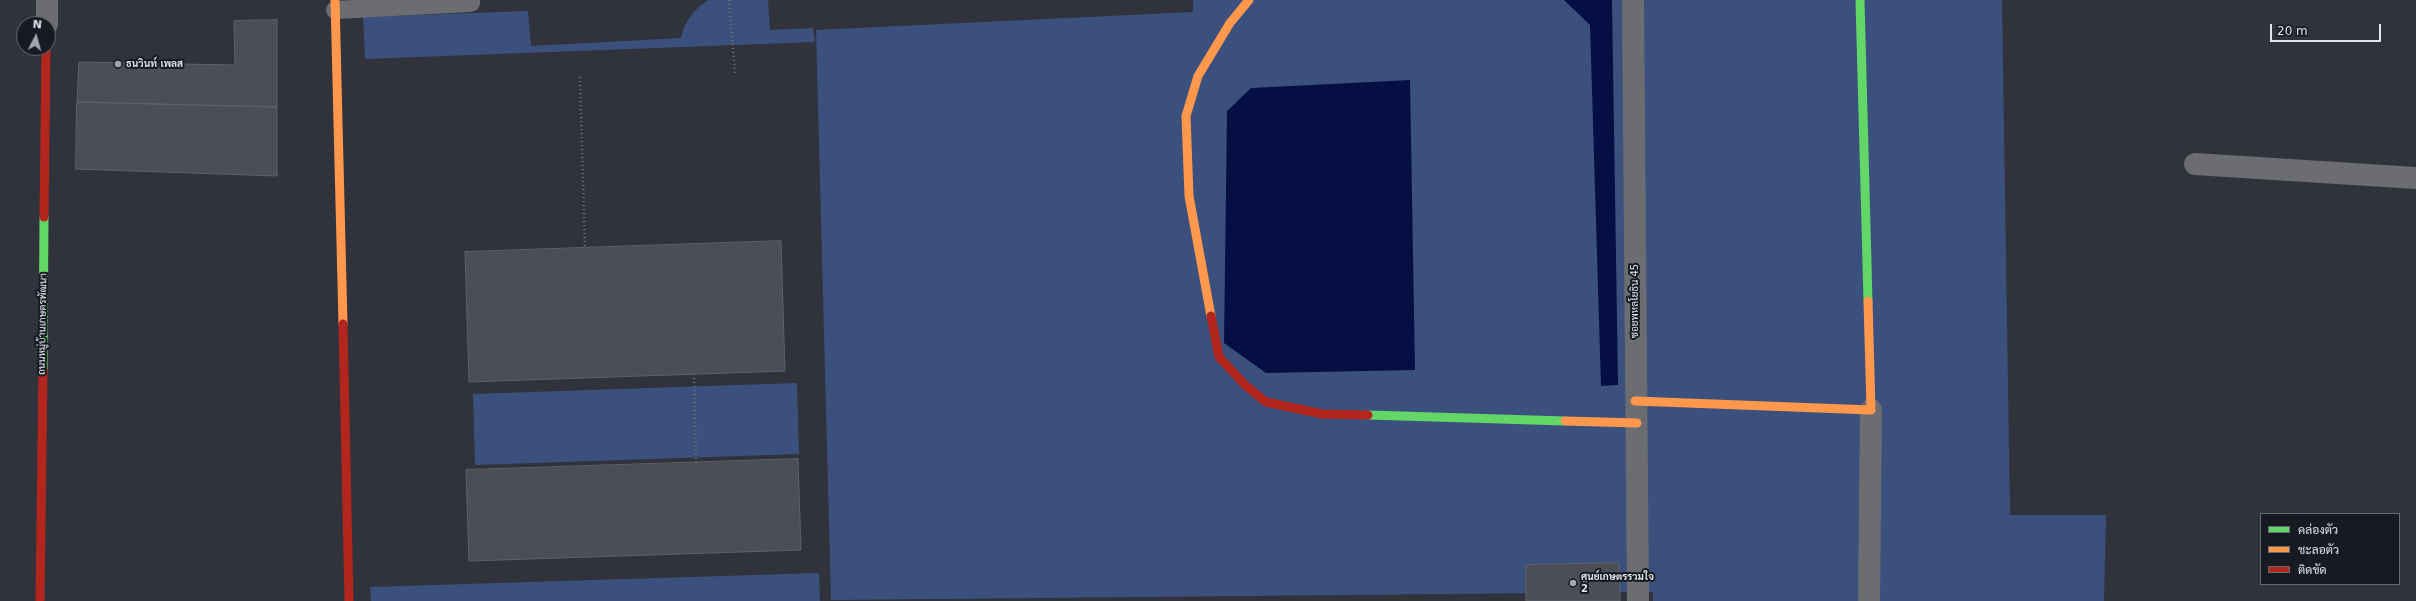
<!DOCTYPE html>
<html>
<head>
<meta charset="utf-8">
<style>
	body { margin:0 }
	#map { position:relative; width:2416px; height:601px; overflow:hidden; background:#30333b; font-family:"DejaVu Sans",Sarabun,sans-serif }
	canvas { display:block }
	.legend { position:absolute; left:2260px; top:513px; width:140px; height:72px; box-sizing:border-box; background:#171a20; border:1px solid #676b72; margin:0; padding:5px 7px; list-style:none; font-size:12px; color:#e0e4ed }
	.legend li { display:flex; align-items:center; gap:8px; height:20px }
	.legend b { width:20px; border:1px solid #676b72 }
	.north { position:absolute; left:16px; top:16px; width:40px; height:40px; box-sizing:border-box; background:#171a20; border:1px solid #676b72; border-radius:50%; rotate:6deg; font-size:11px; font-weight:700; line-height:16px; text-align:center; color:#e0e4ed }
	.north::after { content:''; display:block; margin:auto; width:14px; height:18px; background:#a2a6af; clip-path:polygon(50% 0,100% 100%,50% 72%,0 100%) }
	.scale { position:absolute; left:2270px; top:24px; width:111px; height:18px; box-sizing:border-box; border:2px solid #e0e4ed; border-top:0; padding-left:5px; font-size:12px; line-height:14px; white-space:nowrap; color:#e0e4ed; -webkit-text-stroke:3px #171a20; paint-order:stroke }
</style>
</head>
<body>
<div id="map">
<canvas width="2416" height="601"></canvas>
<ul class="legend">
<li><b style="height:5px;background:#63d668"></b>คล่องตัว</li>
<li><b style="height:5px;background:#ff974d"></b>ชะลอตัว</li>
<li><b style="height:5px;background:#b3261e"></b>ติดขัด</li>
</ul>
<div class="north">N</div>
<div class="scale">20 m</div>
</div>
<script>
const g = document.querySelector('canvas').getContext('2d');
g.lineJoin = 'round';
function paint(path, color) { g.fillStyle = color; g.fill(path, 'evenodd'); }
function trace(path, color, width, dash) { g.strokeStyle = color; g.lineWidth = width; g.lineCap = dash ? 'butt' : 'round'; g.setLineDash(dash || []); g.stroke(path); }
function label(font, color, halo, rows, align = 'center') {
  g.font = font + ' "DejaVu Sans",Sarabun,sans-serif'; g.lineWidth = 4; g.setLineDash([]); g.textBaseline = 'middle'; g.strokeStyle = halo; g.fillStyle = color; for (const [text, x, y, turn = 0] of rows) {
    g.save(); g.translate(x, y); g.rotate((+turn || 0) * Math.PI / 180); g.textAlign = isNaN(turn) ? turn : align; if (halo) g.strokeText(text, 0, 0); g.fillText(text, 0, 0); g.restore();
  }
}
const green = new Path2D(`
	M708,0H768L770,30L813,28L815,42L365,59L363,17L528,11L531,46L681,38C685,21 693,10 708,0Z
	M1193,0H2002L2010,515H2106L2104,601H1653V592L831,600L816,30L1193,12Z
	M797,383L799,454L475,465L473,394Z
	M819,573L820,601H371L370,587Z`);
const water = new Path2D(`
	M1564,0H1612L1618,385L1601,386L1590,25Z
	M1410,80L1415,370L1266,373L1224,343L1227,111L1251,88Z`);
const building = new Path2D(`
	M277,20V107L77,102L79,62L235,65L234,21Z
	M77,102L277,107V176L76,169Z
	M781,241L785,371L469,382L465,252Z
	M798,459L801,550L469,561L466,470Z
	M1619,563L1620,601H1526V565Z`);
const path = new Path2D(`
	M729,0L735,73
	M580,77L585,248
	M694,374L696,463`);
const lane = new Path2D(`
	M335,10L471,3V0`);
const street = new Path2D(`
	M1633,0L1638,601
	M47,24V0
	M2195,164L2416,178
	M1869,601L1871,410`);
const fast = new Path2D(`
	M1860,0L1868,301
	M43,370L44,217
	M1368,415L1565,421`);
const slow = new Path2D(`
	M335,0L343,324
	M1211,316L1189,196L1186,116L1198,76L1230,23L1249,0
	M1635,401L1871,410L1868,301
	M1565,421L1637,423`);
const jam = new Path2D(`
	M44,217L46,48
	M1211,316L1219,357L1245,385L1266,402L1322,414L1368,415
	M343,324L349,601
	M40,601L43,370`);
const markers = [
	[118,64,4,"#a2a6af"],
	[1573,583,4,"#a2a6af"]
];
const poiNames = [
	["ธนวินท์ เพลส",126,64],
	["ศูนย์เกษตรรวมใจ",1581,577],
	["2",1581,589]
];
const streetNames = [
	["ซอยพหลโยธิน 45",1635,301,-90],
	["ถนนหมู่บ้านเกษตรพัฒนา",43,324,-89]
];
paint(green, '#3c507d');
paint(water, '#060f44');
paint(building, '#4b4e54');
trace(building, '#5e6168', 1);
trace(path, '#6c6e72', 2.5, [1, 3]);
trace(lane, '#6c6d71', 18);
trace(street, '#6c6d71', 22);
trace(fast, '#63d668', 9);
trace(slow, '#ff974d', 9);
trace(jam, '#b3261e', 9);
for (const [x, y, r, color] of markers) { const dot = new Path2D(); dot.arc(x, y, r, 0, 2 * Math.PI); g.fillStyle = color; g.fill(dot); trace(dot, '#171a20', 1.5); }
label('bold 10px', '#e0e4ed', '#171a20', poiNames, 'left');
label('10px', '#e0e4ed', '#171a20', streetNames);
</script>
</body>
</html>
